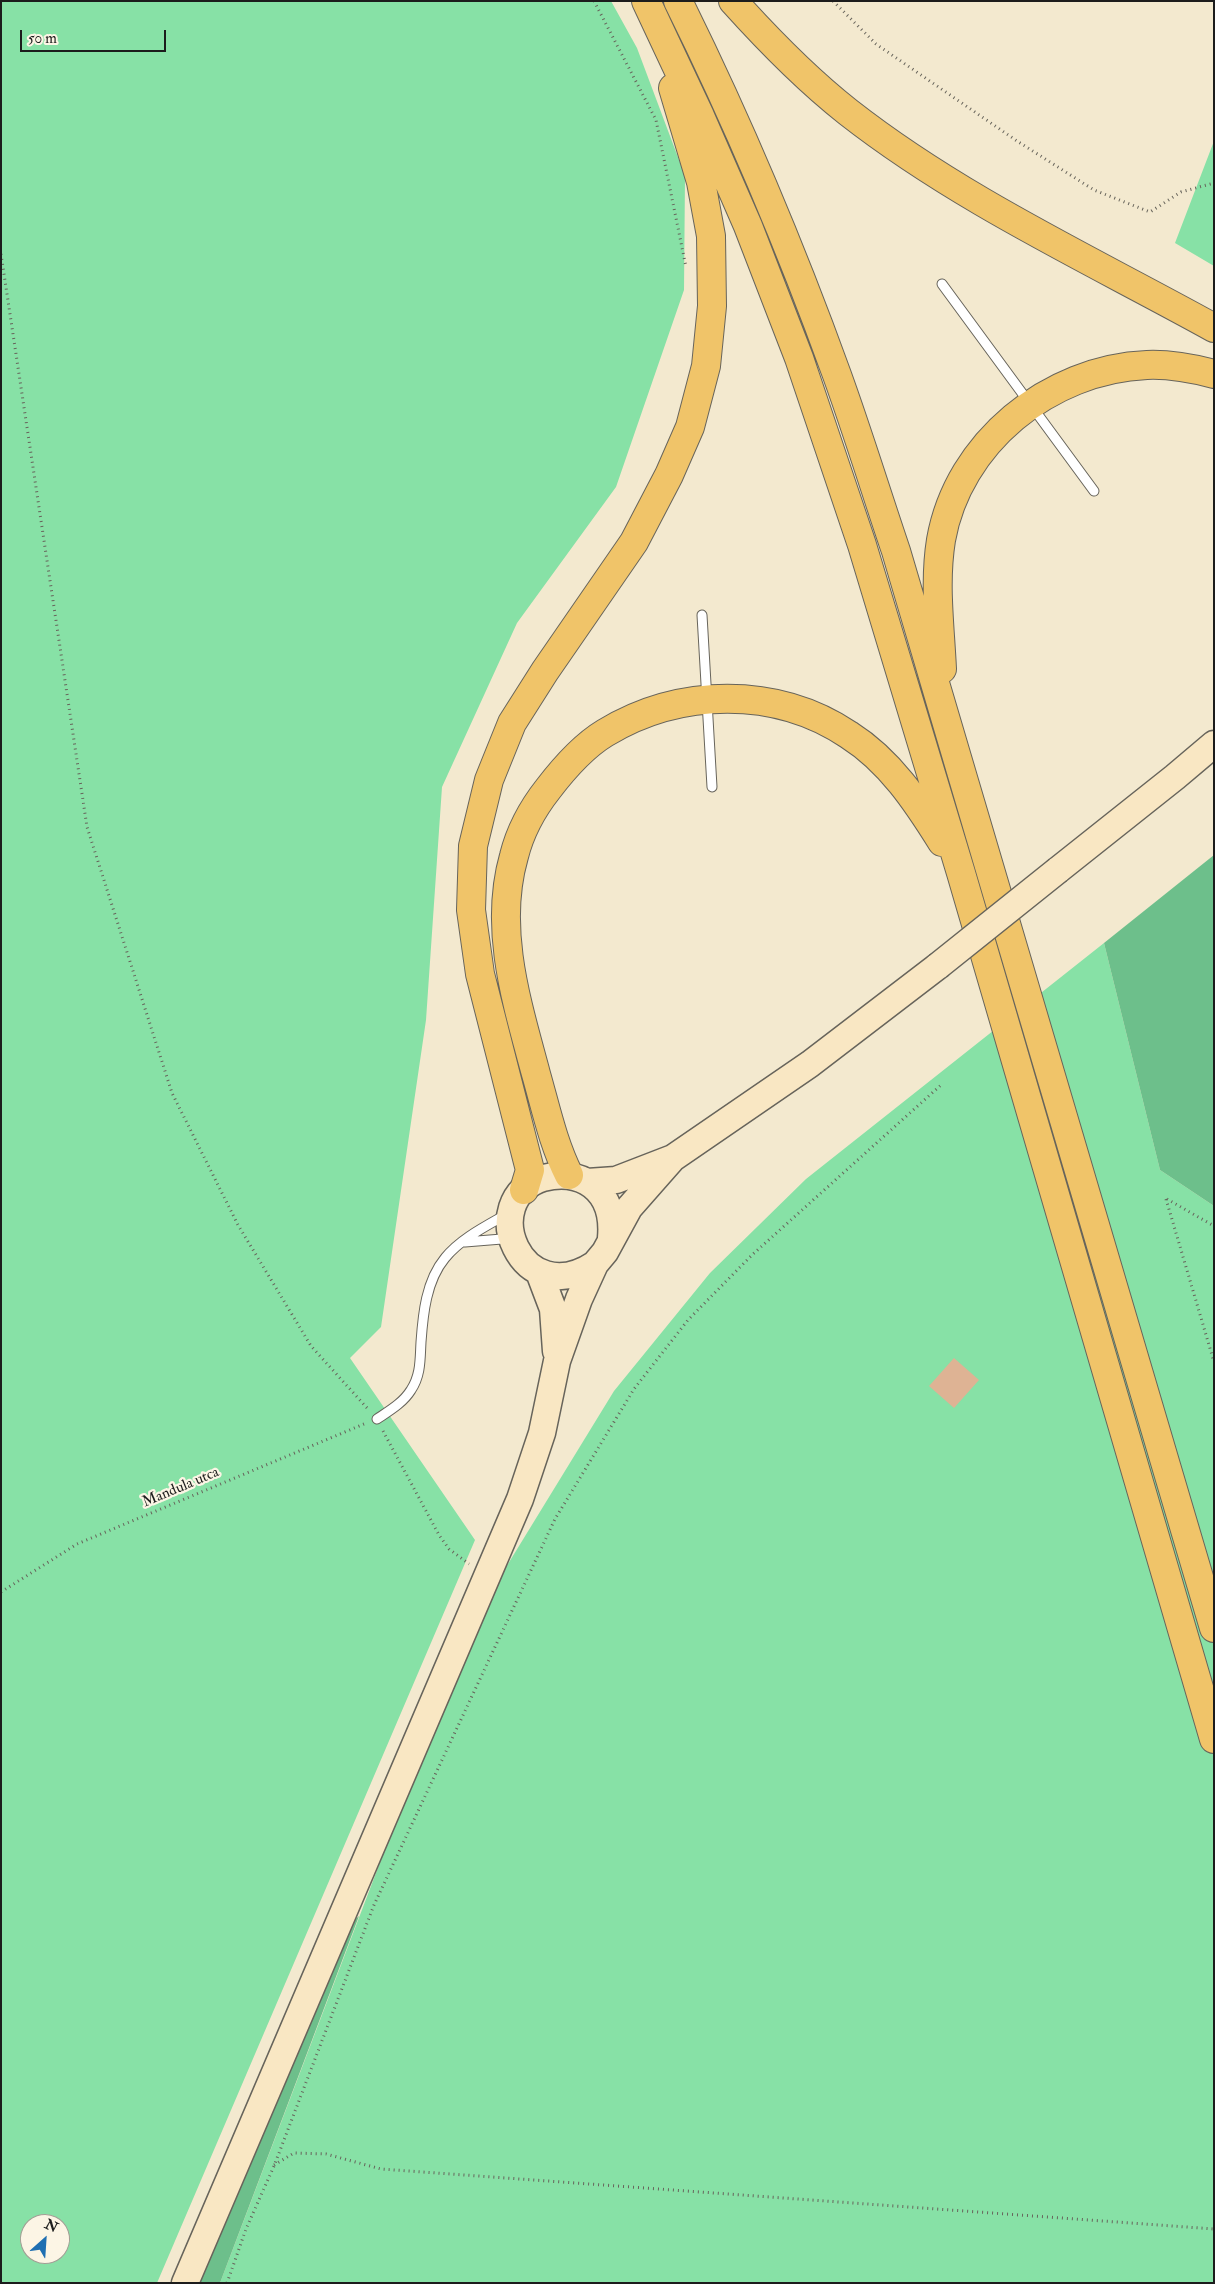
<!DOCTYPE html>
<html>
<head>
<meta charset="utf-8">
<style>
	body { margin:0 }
	#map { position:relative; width:1215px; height:2284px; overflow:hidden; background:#f3e9cf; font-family:"IM FELL Double Pica",serif }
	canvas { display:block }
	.frame { position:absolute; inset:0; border:2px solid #1c1c1c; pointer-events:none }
	.north { position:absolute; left:20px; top:2214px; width:50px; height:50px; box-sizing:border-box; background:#fcf5e5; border:1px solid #a29e95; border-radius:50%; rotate:26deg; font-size:14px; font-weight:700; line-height:20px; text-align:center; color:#1c1c1c }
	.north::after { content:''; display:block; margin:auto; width:18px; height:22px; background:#1f6fb2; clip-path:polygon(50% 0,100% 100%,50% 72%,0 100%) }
	.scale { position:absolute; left:20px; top:30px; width:146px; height:22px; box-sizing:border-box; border:2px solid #1c1c1c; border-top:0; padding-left:6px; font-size:15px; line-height:18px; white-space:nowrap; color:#1c1c1c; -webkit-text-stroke:4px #fcf5e5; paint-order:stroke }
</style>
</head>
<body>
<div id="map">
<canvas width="1215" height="2284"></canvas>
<div class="frame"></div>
<div class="north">N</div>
<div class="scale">50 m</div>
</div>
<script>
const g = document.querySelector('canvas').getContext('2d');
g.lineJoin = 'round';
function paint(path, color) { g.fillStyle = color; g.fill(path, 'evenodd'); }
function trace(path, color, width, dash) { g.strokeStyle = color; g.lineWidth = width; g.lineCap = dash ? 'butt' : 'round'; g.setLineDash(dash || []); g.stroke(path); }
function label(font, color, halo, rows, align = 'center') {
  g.font = font + ' "IM FELL Double Pica",serif'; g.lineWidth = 4.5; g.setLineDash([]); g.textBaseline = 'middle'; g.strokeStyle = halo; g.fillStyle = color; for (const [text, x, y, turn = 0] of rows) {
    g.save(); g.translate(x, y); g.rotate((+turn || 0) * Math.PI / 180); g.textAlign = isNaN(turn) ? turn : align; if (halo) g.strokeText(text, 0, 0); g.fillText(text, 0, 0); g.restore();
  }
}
const green = new Path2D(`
	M1,1H611L637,48L685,176L684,290L616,487L517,623L442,787L426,1020L381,1327L350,1358L475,1540L157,2283H1ZM30,2224H60V2254H30Z
	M1214,141V266L1175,243Z
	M1104,943L1160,1170L1214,1206V2283H220L395,1823L500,1577L614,1391L710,1273L806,1179Z`);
const forest = new Path2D(`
	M1214,855V1206L1160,1170L1104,943Z
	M359,1916L220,2283H198L344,1929Z`);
const building = new Path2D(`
	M954,1358L979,1380L954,1408L929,1386Z`);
const path = new Path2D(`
	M594,1L656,120L686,267
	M833,1L876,44L1017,141L1094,190L1150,212L1181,192L1214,183
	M1,254L87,827L172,1093L238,1225L311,1346L368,1409
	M1166,1199L1214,1362
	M1167,1199L1214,1226
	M383,1431L439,1535L449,1549L469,1564
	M1,1592L77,1544L364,1424
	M274,2165L294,2153L326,2154L381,2169L1214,2229
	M227,2283L246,2229L274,2166L374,1905L555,1519L634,1389L688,1320L752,1255L941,1085`);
const lane = new Path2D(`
	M942,284L1094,491
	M702,615L712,787
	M465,1242L502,1239L512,1241
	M377,1419C389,1411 403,1403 411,1390C421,1375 420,1359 421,1342C423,1314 426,1281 445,1258C460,1239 486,1226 507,1214`);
const secondary = new Path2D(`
	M1058,870L1175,777L1214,744
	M587,1182L616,1180L673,1158L810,1064L938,966
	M595,1264C521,1313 475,1200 543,1178C558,1174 573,1174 587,1182C608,1194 613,1216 611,1238
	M539,1272L553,1309L556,1351
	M185,2283L520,1499L542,1433L557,1361L579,1299L595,1264L605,1252L629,1208L673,1158`);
const highway = new Path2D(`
	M646,1L700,116L748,226L799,358L862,545L961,873L1214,1739
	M678,1C738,122 791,248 837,375C858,433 876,492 896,551L1214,1628
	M733,1C769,41 806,79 848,112C959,199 1091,260 1214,328
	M942,669C940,626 934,583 941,540C958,443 1049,369 1147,365C1170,364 1191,368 1214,374
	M569,1175C553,1143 546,1109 536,1074C517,1003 493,929 514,856C520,832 533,808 548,789C564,768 582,747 605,733C679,688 776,686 849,735C890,761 917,802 942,842
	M524,1190L530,1170L480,974L471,910L473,846L489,780L512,723L545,671L634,542L669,475L690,427L706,366L712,306L711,236L701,182L673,88`);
const secondaryBridge = new Path2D(`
	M938,966L1058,870`);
const streetNames = [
	["Mandula utca",181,1488,-23]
];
paint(green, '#87e1a6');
paint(forest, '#6dbf8b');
paint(building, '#deb394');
trace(lane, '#67645b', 11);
trace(secondary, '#67645b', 29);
trace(highway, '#67645b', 30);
trace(path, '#67645b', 3, [1, 4]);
trace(lane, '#fff', 9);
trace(secondary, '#f9e7c3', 26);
trace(highway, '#f0c469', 28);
trace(secondaryBridge, '#67645b', 29, []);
trace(secondaryBridge, '#f9e7c3', 26);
label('15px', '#1c1c1c', '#fcf5e5', streetNames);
</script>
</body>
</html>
